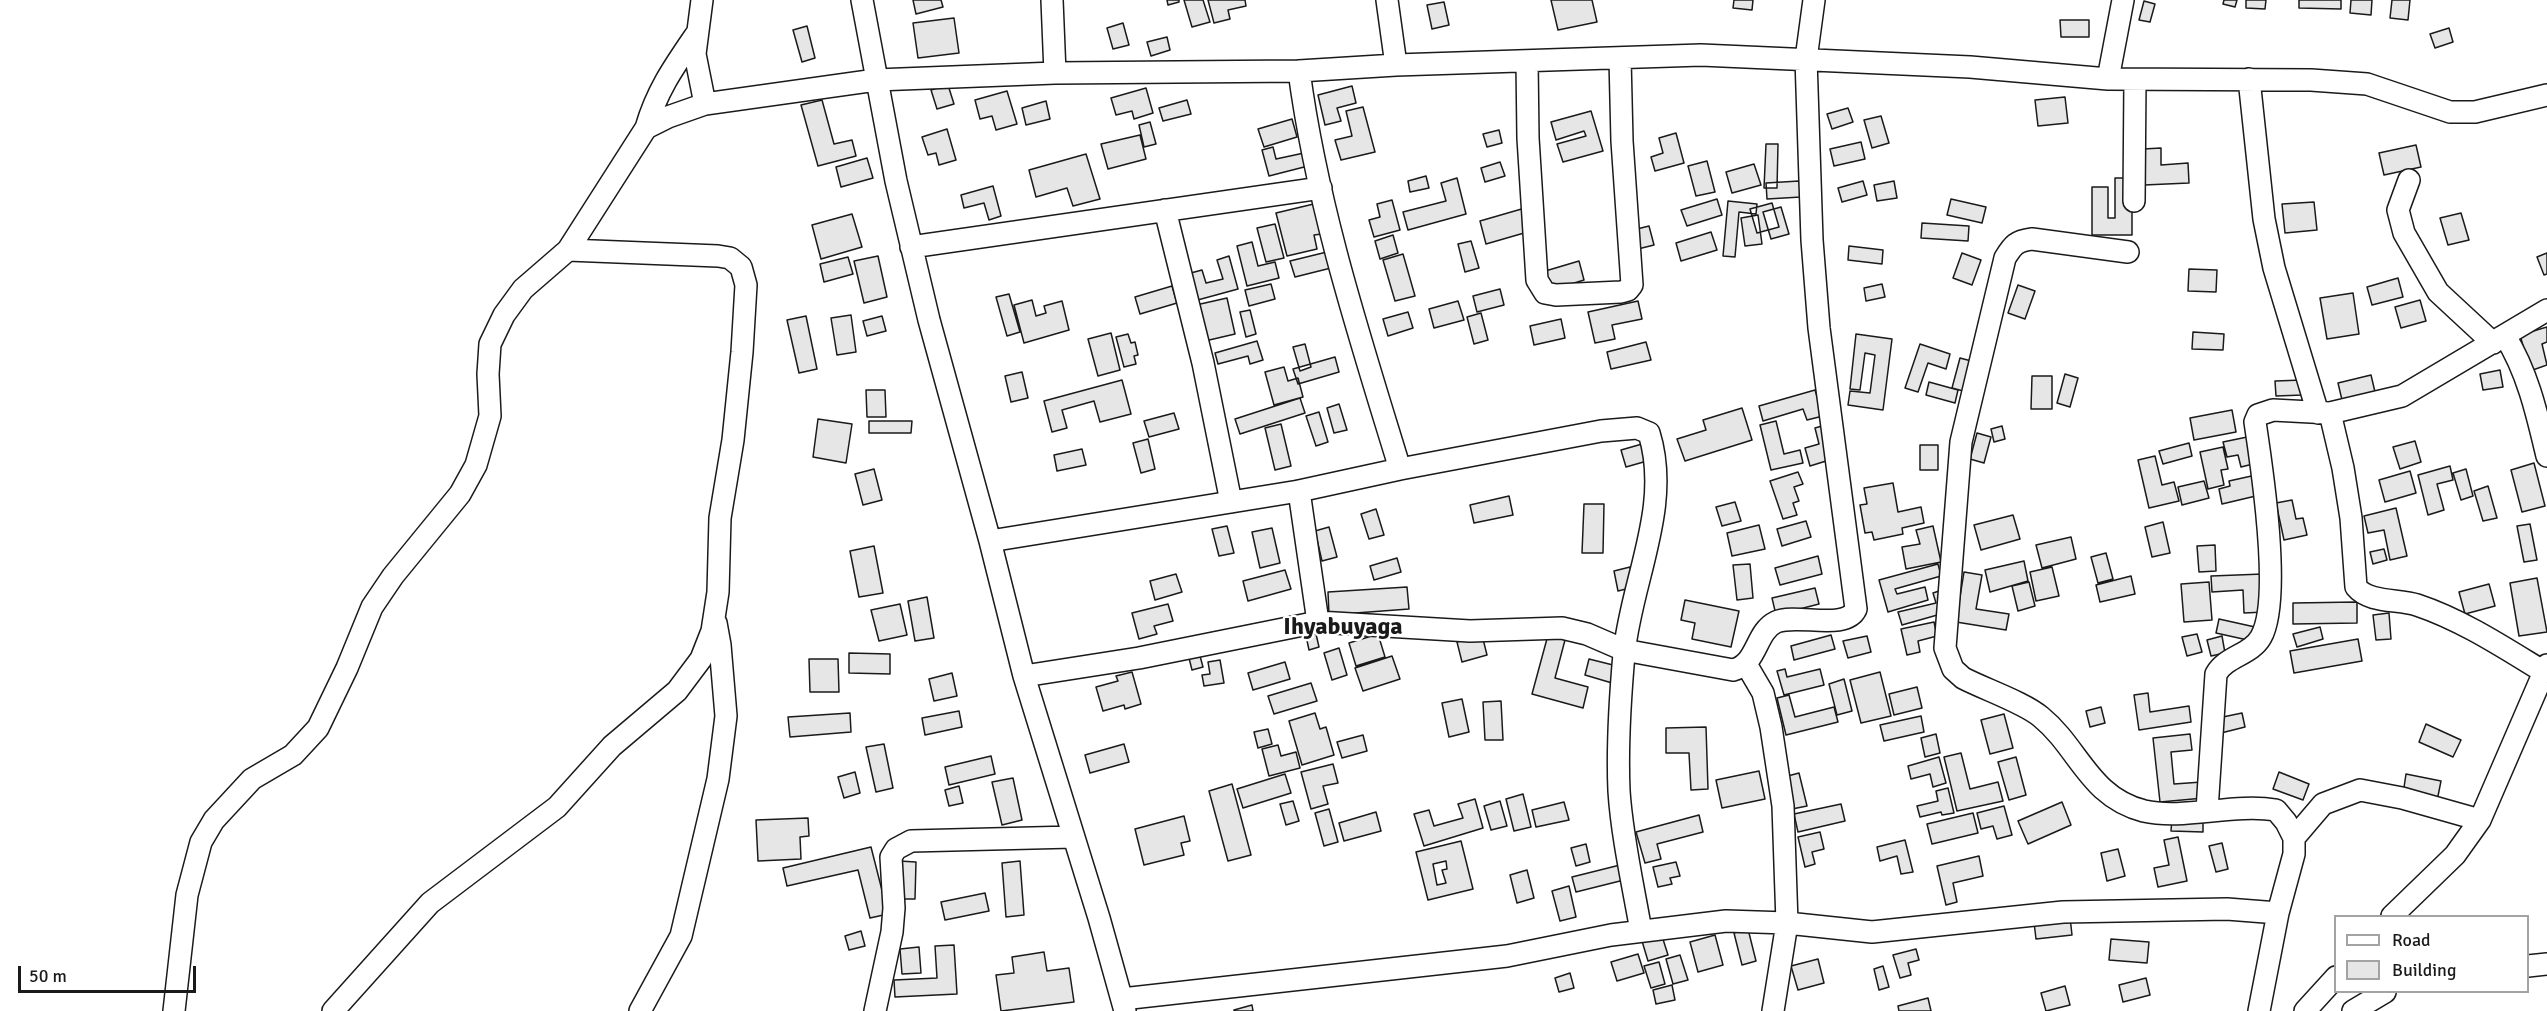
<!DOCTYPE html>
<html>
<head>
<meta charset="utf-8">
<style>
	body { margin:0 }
	#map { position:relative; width:2547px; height:1011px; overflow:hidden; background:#fff; font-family:Signika,sans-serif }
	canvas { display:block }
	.legend { position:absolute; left:2334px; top:915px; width:195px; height:78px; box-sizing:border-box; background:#fff; border:2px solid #a3a3a3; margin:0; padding:8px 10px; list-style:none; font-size:18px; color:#1a1a1a }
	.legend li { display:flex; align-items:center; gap:12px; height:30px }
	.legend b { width:30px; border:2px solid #a3a3a3 }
	.scale { position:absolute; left:18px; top:966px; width:178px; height:27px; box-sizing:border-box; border:3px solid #1a1a1a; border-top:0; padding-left:8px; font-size:18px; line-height:21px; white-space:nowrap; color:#1a1a1a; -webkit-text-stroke:4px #fff; paint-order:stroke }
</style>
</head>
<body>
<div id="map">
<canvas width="2547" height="1011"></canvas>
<ul class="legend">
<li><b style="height:8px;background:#fff"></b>Road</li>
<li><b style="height:16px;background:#e6e6e6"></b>Building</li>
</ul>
<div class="scale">50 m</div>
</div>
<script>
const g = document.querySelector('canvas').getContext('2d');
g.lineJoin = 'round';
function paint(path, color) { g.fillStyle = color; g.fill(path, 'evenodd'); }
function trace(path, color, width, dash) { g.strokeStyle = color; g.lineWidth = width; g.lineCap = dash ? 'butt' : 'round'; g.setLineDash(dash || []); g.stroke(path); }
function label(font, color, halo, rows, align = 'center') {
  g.font = font + ' Signika,sans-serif'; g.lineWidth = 4.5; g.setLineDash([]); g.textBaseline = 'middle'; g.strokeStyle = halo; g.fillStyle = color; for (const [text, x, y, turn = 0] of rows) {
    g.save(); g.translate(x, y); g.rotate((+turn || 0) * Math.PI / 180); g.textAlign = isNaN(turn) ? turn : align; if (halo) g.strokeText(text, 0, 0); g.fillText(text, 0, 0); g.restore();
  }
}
const building = new Path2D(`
	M913,0H941L943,7L916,14Z
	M1167,0H1179V2L1168,5Z
	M1184,0H1203L1210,22L1192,27Z
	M1208,0H1245L1246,6L1228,10L1230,19L1214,23Z
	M1551,0H1592L1597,22L1558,30Z
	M1734,0H1753L1752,10L1733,8Z
	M2224,0H2237L2235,7L2223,4Z
	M2246,0H2266L2265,9L2246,8Z
	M2299,0H2341V9L2299,8Z
	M2351,0H2372L2371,15L2350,13Z
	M2392,0H2410L2408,20L2390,18Z
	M2144,1L2155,4L2150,22L2139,20Z
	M1444,2L1449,25L1432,29L1427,5Z
	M954,18L959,53L918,58L913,23Z
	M2060,20H2089V37H2061Z
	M1123,23L1129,45L1113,49L1107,28Z
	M807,26L815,58L802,62L793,30Z
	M2449,28L2453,42L2435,48L2430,34Z
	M1167,37L1170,50L1151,56L1147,42Z
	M948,85L954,104L937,109L931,90Z
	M1352,86L1356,103L1337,108L1341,121L1325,125L1318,95Z
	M1146,88L1153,113L1134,119L1132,111L1116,115L1111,98Z
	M1007,91L1017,124L996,130L992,116L980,119L975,100Z
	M2065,97L2068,123L2038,126L2035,100Z
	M822,100L834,144L852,140L856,156L818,166L801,105Z
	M1187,100L1191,114L1163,121L1159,108Z
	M1046,101L1050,119L1026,125L1022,108Z
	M1363,107L1375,152L1341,160L1335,140L1352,136L1346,111Z
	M1848,108L1853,122L1832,129L1827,114Z
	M1591,111L1603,151L1563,162L1557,144L1586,136L1584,131L1556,140L1551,122Z
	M1881,116L1889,143L1872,148L1864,120Z
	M1292,119L1297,137L1264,147L1258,129Z
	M1150,122L1156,144L1144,147L1139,125Z
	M947,129L956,160L939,165L936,153L928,155L922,137Z
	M1499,130L1502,143L1487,147L1483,134Z
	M1676,133L1684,163L1655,171L1651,157L1663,153L1659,138Z
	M1140,135L1146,159L1108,169L1101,144Z
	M1861,142L1865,159L1834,166L1830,149Z
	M1766,144H1778L1777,188H1764Z
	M2416,145L2421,167L2384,175L2379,153Z
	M1273,147L1276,159L1304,153L1308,166L1269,176L1262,150Z
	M2161,148V165L2188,163L2189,183L2144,185L2143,149Z
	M1086,154L1100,199L1073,206L1067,188L1036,197L1029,170Z
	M867,158L873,178L841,187L836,167Z
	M1707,161L1715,192L1696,196L1688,166Z
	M1500,162L1505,176L1485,182L1481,168Z
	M1754,164L1761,185L1732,193L1726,172Z
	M1426,176L1429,188L1410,192L1408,181Z
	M1457,178L1466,214L1408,230L1403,212L1446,201L1441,183Z
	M2115,178H2125L2132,185V235H2092V187H2108V218H2115Z
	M1799,181L1801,197L1767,199L1766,183Z
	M1863,181L1867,195L1842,202L1838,188Z
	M1894,181L1897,198L1877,201L1874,185Z
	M993,186L1001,216L989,220L984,203L964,208L961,195Z
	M1717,199L1722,215L1687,226L1681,210Z
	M1951,199L1986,207L1982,223L1947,215Z
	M1392,200L1400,230L1374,237L1369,220L1380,217L1377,204Z
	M1728,201L1757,204L1756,214L1739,212L1735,257L1723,256Z
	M1322,202V234L1314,235L1317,249L1287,256L1276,213Z
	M2314,202L2317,230L2285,233L2282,204Z
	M1772,203L1779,227L1757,233L1750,209Z
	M1781,207L1789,234L1771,239L1763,212Z
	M1525,208L1531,231L1486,244L1480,221Z
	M2461,213L2469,240L2448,245L2440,218Z
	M852,214L862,247L821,259L812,225Z
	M1758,215L1762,244L1745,246L1741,218Z
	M1922,223L1969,226L1968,241L1921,238Z
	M1275,224L1284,258L1266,262L1257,228Z
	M1649,226L1654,245L1638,249L1633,230Z
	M1711,232L1717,250L1681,261L1676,243Z
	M1393,235L1398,253L1380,259L1375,241Z
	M1471,241L1479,268L1465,272L1458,244Z
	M1252,242L1258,266L1275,262L1279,278L1247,286L1237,246Z
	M1849,246L1883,250L1882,264L1848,260Z
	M1335,250L1339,266L1295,277L1290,261Z
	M1962,253L1981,260L1972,285L1953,278Z
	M2547,253V274L2544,275L2537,257Z
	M1403,254L1415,296L1395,301L1383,260Z
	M878,256L887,297L864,303L854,261Z
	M1229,256L1238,289L1194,301L1187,274L1202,270L1206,283L1223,279L1217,260Z
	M848,257L853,274L824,282L820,264Z
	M1579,261L1584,280L1548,291L1542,272Z
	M2189,269L2217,270L2216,292L2188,291Z
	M2398,278L2403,297L2372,305L2367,287Z
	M1271,284L1275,299L1249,306L1245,290Z
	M1882,284L1885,297L1866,301L1864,288Z
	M2018,285L2035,291L2025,319L2008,313Z
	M1172,286L1177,303L1140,314L1135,297Z
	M1500,289L1504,305L1477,312L1473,296Z
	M2353,293L2359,334L2327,339L2320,298Z
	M1009,294L1020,332L1007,336L996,297Z
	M1227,298L1235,334L1205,341L1196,305Z
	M1032,300L1036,316L1046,313L1044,306L1062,301L1069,330L1024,343L1014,305Z
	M2420,300L2426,321L2401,328L2395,307Z
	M1458,301L1464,320L1434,328L1429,309Z
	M1638,301L1642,319L1612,325L1615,339L1595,343L1588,312Z
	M1250,310L1256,334L1246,337L1240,312Z
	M1408,312L1413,328L1388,336L1383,319Z
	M1481,313L1488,340L1474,344L1467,317Z
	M851,315L856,352L837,355L831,318Z
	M806,316L817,369L799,373L787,320Z
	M882,316L886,331L867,336L863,321Z
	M1561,319L1565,338L1534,345L1530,326Z
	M2547,327V342L2542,344L2547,365L2530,371L2520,335Z
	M2193,332L2224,334L2223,350L2192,349Z
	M1111,333L1120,370L1098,376L1088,339Z
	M1128,334L1131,343L1135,342L1138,355L1134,356L1136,364L1124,367L1116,337Z
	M1856,334L1892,339L1883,410L1848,405L1850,391L1870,393L1875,355L1865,353L1860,390L1850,389Z
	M1257,341L1263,360L1250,364L1248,356L1218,364L1215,353Z
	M1646,342L1651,360L1611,369L1607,352Z
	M1305,344L1311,367L1300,371L1293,347Z
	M1920,344L1950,354L1946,369L1928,363L1918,392L1905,388Z
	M1335,357L1339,372L1298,384L1293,369Z
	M1960,358L1975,362L1967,392L1952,388Z
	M1284,367L1288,381L1298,378L1303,397L1274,405L1265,372Z
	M2500,370L2503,387L2483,390L2480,374Z
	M1022,372L1028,398L1011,402L1005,376Z
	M2065,374L2078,378L2070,407L2057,403Z
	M2371,375L2375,392L2342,400L2338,383Z
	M2032,376H2052V409H2031Z
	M1122,380L1131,414L1100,422L1094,401L1062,410L1067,428L1052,432L1044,401Z
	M2303,380V395L2276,396L2275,381Z
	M1929,382L1958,390L1955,403L1926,395Z
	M866,390H885L886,417H867Z
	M1815,390L1823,416L1807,420L1803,409L1763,421L1759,406Z
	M1300,398L1305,413L1240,434L1235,419Z
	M1339,404L1347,430L1334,433L1327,408Z
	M1742,408L1752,440L1685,461L1677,439L1706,430L1703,420Z
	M2232,410L2236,432L2194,440L2190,418Z
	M1319,412L1328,442L1316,446L1306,416Z
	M1174,413L1179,429L1149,437L1144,421Z
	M818,419L852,424L846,463L813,457Z
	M869,421H912L911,433H869Z
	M1776,421L1784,454L1800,450L1803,463L1771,470L1760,425Z
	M1281,424L1291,466L1275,470L1265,428Z
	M1829,424L1839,457L1810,466L1805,448L1819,444L1815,428Z
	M2002,426L2005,439L1994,442L1991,429Z
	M1977,433L1991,437L1984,463L1970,459Z
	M2252,436L2257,463L2241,467L2238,455L2227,457L2223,442Z
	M1148,439L1155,469L1141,473L1133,443Z
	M2415,441L2421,462L2400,469L2393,447Z
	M2189,443L2192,456L2163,464L2159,451Z
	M1642,444L1647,461L1626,467L1621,450Z
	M1920,445H1938V470H1920Z
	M2223,447L2228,469L2221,470L2224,485L2208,489L2200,452Z
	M1082,449L1086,465L1057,471L1054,455Z
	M2155,456L2162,485L2174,482L2179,501L2149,508L2138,460Z
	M2534,463L2545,506L2522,512L2511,470Z
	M2450,466L2453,480L2437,484L2444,510L2428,515L2418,475Z
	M874,469L882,500L863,505L855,474Z
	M2466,469L2473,496L2461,500L2453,473Z
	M2410,471L2416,493L2385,502L2379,480Z
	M1798,472L1803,484L1794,487L1799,501L1793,503L1797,515L1783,519L1770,481Z
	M2256,475L2260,495L2222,504L2219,489L2230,486L2229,481Z
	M2204,481L2209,498L2182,505L2178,487Z
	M1893,483L1898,512L1921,507L1924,523L1902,528L1903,534L1874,540L1872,532L1865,533L1860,505L1867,504L1864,488Z
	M2488,486L2497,518L2483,521L2474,491Z
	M1509,496L1513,515L1474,523L1470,505Z
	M2292,500L2296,519L2303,518L2307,535L2284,540L2276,503Z
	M1735,502L1741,521L1722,526L1716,507Z
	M1584,504H1604L1603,553H1582Z
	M2396,508L2407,556L2390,560L2384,530L2368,533L2364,516Z
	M1376,509L1384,535L1369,539L1361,514Z
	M2013,515L2020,539L1981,550L1974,525Z
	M1806,521L1811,537L1782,546L1777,529Z
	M2163,522L2170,553L2152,557L2145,527Z
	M2530,524L2537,560L2524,562L2517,526Z
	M1759,525L1765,549L1732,556L1727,533Z
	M1227,526L1234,553L1219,556L1212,529Z
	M1933,526L1941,562L1906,569L1902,547L1920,544L1916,530Z
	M1329,527L1337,557L1322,561L1315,531Z
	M1272,528L1280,563L1260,568L1252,532Z
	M2071,537L2076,559L2042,568L2036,545Z
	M2215,545L2216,571L2199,572L2197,546Z
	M874,546L883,593L859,597L850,551Z
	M2384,549L2387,560L2373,564L2370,552Z
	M2106,553L2113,579L2098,583L2091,557Z
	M1818,556L1822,574L1780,585L1775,568Z
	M1397,558L1401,572L1374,580L1370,566Z
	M2024,561L2028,581L1990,592L1985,570Z
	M1750,564L1753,598L1737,600L1733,565Z
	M1938,564L1941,576L1895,589L1897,594L1925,587L1928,600L1888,612L1879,580Z
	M1630,567L1634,587L1618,591L1614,571Z
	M2052,567L2059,596L2036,601L2030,572Z
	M1285,570L1291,589L1248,601L1243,581Z
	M1964,572L1982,575L1976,609L2009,614L2006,630L1956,622Z
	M1176,574L1182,592L1155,600L1150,581Z
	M2263,574L2265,612L2244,613L2243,590L2212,592L2211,576Z
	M2131,576L2135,594L2100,602L2096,585Z
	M2537,578L2547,632L2519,636L2510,583Z
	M2029,582L2035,606L2018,611L2012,586Z
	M2209,582L2212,620L2184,622L2181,584Z
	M2489,584L2495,606L2465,614L2459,592Z
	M1407,587L1409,609L1329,615L1328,592Z
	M1815,588L1819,604L1776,615L1772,598Z
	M1942,590L1948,612L1902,625L1898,612L1936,603L1933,593Z
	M927,597L934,638L915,641L908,601Z
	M1685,600L1739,611L1731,647L1692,639L1695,623L1681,620Z
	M2357,602V623L2293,624V603Z
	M900,604L907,635L879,641L871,610Z
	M1168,604L1173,621L1154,626L1157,634L1139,639L1132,613Z
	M2389,613L2391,639L2376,640L2373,615Z
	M2219,619L2255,627L2252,641L2216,633Z
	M1934,622L1937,636L1918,641L1920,652L1907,655L1901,629Z
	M2320,627L2323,639L2297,647L2293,634Z
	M1316,634L1319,647L1309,650L1306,636Z
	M1378,634L1385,657L1356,666L1349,643Z
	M2197,634L2202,652L2187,656L2182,637Z
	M1482,635L1487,655L1462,662L1457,642Z
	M1548,635L1565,640L1555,678L1588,687L1583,708L1532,694Z
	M1831,635L1835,649L1794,660L1791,646Z
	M1867,636L1871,652L1848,658L1843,641Z
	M2222,636L2225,653L2211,656L2207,640Z
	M2358,639L2362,661L2294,673L2290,651Z
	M1339,648L1347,675L1332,680L1324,653Z
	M849,653L890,654V674L849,673Z
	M1200,656L1203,667L1192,670L1189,658Z
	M1392,656L1400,679L1363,691L1355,668Z
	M809,659H838L839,692H810Z
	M1589,659L1617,666L1612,683L1585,675Z
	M1220,660L1224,683L1204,686L1202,675L1210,674L1208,662Z
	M1285,662L1290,679L1253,690L1248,673Z
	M1785,669L1787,677L1820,669L1824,685L1784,695L1777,671Z
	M1132,672L1141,704L1125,709L1124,705L1103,711L1096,687L1118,681L1116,676Z
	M1880,672L1891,716L1861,723L1850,680Z
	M952,673L957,696L934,701L929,679Z
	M1844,679L1852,711L1837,715L1829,684Z
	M1311,683L1317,701L1274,714L1268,696Z
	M1917,687L1922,708L1894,715L1889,694Z
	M2148,693L2150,712L2189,706L2191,722L2139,730L2134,695Z
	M1789,695L1795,717L1834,707L1838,722L1786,735L1777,698Z
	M1462,699L1469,732L1449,737L1442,703Z
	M1501,701L1503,740H1485L1483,702Z
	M2101,707L2105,723L2090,727L2086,711Z
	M959,711L962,727L925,735L922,718Z
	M850,713L851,732L790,737L788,717Z
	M1315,713L1320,729L1326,727L1334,755L1302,765L1289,721Z
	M2242,713L2245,727L2221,733L2218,718Z
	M2004,714L2013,748L1990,754L1981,720Z
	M1921,716L1924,732L1884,741L1880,725Z
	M2426,724L2461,740L2453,757L2419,742Z
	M1706,727L1708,789L1691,790L1689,753H1666V728Z
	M1268,729L1272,744L1258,748L1254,732Z
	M1936,734L1940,753L1925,757L1921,738Z
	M2190,734L2192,750L2171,752L2174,784L2202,782L2204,798L2160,802L2153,738Z
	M1363,735L1367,751L1342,758L1337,742Z
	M884,744L893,788L876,792L866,747Z
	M1124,744L1129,762L1090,773L1085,755Z
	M1278,745L1281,756L1296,752L1300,768L1269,776L1262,749Z
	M1961,753L1970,789L1998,782L2003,801L1957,811L1944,757Z
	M991,756L995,774L949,785L945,767Z
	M1939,757L1946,783L1933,787L1930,774L1911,779L1908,766Z
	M2016,757L2026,795L2009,800L1998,762Z
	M1333,764L1338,783L1323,786L1328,804L1311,809L1301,772Z
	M1759,771L1765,799L1722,808L1716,780Z
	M855,772L860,793L844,798L838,777Z
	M2279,772L2309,784L2303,800L2273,789Z
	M1799,773L1807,806L1792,809L1784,777Z
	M1285,774L1291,793L1243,808L1237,789Z
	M2406,774L2441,781L2437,801L2403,794Z
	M1013,778L1022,820L1002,825L992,782Z
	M1232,784L1251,855L1228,861L1209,791Z
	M959,786L963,803L949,806L945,790Z
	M1948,788L1954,813L1942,815L1941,812L1920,817L1917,806L1938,801L1936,791Z
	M1523,794L1531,827L1514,831L1506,799Z
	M1475,799L1483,828L1424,846L1414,814L1429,810L1434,826L1463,818L1458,804Z
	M1293,801L1299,821L1286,825L1280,804Z
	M1500,801L1507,826L1491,830L1484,806Z
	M1564,802L1569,820L1536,827L1532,810Z
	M2062,802L2071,825L2028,844L2018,821Z
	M1841,804L1845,821L1798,832L1794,814Z
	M2004,806L2012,835L1997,839L1993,826L1981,829L1977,813Z
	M1329,809L1338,842L1324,846L1315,813Z
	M1376,812L1381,831L1344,841L1339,823Z
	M1973,813L1978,833L1932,844L1927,824Z
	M1699,815L1703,832L1657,844L1661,859L1645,863L1636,832Z
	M1184,816L1190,841L1181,843L1184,855L1144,865L1135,829Z
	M2172,817L2203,819V832L2171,831Z
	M808,818L809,836L800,837L801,859L758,861L756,820Z
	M1820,832L1824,849L1812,852L1815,864L1805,867L1798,837Z
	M2178,837L2187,881L2158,887L2154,868L2169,865L2164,840Z
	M1905,840L1913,872L1901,874L1897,856L1880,861L1877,847Z
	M1461,841L1473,889L1428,900L1416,852ZM1446,861L1447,869L1442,870L1446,883L1437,885L1433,864Z
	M2222,843L2228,869L2216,872L2209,846Z
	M1586,844L1590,862L1576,866L1571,848Z
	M871,847L888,914L870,918L858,870L787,886L783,868Z
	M2118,849L2125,876L2107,881L2101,853Z
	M1979,856L1983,876L1953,883L1957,902L1946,905L1937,866Z
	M899,861L916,862L915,899H898Z
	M1020,861L1024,915L1006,917L1002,863Z
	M1676,862L1680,876L1670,878L1672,884L1658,887L1653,867Z
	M1620,865L1624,880L1576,892L1572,877Z
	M1527,870L1534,898L1517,903L1510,875Z
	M1569,886L1576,917L1560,921L1552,891Z
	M985,893L989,911L945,920L941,902Z
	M2070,917L2072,935L2036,939L2034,922Z
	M1748,929L1756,961L1742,965L1734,933Z
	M861,931L865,946L849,950L845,936Z
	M1715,935L1723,965L1698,972L1690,942Z
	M1662,936L1668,955L1648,961L1642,941Z
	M2111,939L2149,942L2147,963L2109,960Z
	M954,945L957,994L895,997L894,980L937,978L935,946Z
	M919,947L921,973L902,974L900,949Z
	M1916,949L1919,960L1908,963L1911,975L1900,978L1893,955Z
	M1044,952L1047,971L1069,968L1074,1002L1001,1011L996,975L1014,973L1012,957Z
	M1638,954L1644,973L1617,981L1611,962Z
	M1680,955L1688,980L1673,984L1666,959Z
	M1818,959L1824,983L1798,990L1791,966Z
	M1659,962L1665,984L1651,988L1644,966Z
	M1883,966L1889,987L1879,990L1874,969Z
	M1570,973L1574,988L1559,992L1555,978Z
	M2146,978L2150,995L2123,1002L2119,985Z
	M1672,985L1675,1000L1656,1004L1653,990Z
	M2065,986L2070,1005L2046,1011L2041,993Z
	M1928,998L1931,1011H1899L1898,1006Z
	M1252,1005L1253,1011H1234V1010Z`);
const street = new Path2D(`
	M702,0L695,54L705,104
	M862,0L896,181L929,320L990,541L1024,676L1099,918L1125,1011
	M1052,0L1055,73
	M1387,0L1396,65
	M1527,61L1528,138L1537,280L1545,293L1556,295L1621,292L1628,290L1632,285L1622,141L1620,58
	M1299,71C1317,207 1360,338 1400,469
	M2108,79L2123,0
	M2249,79L2264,219L2274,268L2318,413
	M646,128C657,90 675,65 697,33
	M2409,180L2398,210L2404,233L2438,292L2493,343
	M2134,201L2135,80
	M1165,210L1203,363L1231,502
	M911,247L1321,188
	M2128,252L2032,239C2016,241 2013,245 2005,258L1961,442L1945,648L1953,669L1963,678C1984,689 2025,703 2041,717C2079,748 2089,797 2144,811C2184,820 2233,803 2276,810L2286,822L2294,838V854L2278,913L2259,1011
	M2505,336C2528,373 2537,414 2547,456
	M2330,413L2343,468L2351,518L2356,587C2369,603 2398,599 2417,605C2462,620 2503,647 2544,672
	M1299,491L1318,622
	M990,541L1299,491L1400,469L1601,431L1637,428L1649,433C1672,507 1631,581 1624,654C1620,699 1617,745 1619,791C1622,837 1633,885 1641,931
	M1746,664L1763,693L1771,727L1783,806L1787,923L1773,1011
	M1024,676L1139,658L1318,622L1470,631L1562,628L1587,634L1624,650L1733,670C1758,664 1755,632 1776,622C1797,613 1846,631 1856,609L1819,328L1812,240L1806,59L1814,0
	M2207,810L2216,674C2226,656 2251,655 2261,637C2282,600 2262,468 2255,422L2258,415L2273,410L2330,413L2402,396L2547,310
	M2294,838L2323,804L2360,790L2402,798L2480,820
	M2392,916L2455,855L2480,820L2547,665
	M2528,966L2547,964
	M1122,999L1507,956L1611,935L1726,921L1787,923L1872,932L2063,912L2227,909L2278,913
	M174,1011L187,895L201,842L214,820L252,779L293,755L318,728L347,668L372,607L393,576L460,494L476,465L490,416L488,374L490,344L504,315L523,289L568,250L646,128L668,117L705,104L876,80L1055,73L1299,71L1396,65L1701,55L1970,67L2108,79L2311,80L2367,84L2450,112H2475L2547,95
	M333,1011L430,903L557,807L612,746L677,691L701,659L712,631L718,592L720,518L733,440L742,352L746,285L741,267L730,258L718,256L568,250
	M640,1011L681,936L718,779L726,716L720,645L716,623
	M875,1011L892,932L894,908L891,857L896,849L911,841L1073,837
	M2305,1011L2336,977
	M2353,1011L2385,992`);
const quarterNames = [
	["Ihyabuyaga",1343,628]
];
paint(building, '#e6e6e6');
trace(building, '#1a1a1a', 1.5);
trace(street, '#1a1a1a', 24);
trace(street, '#fff', 21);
label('bold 24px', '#1a1a1a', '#fff', quarterNames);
</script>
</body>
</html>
